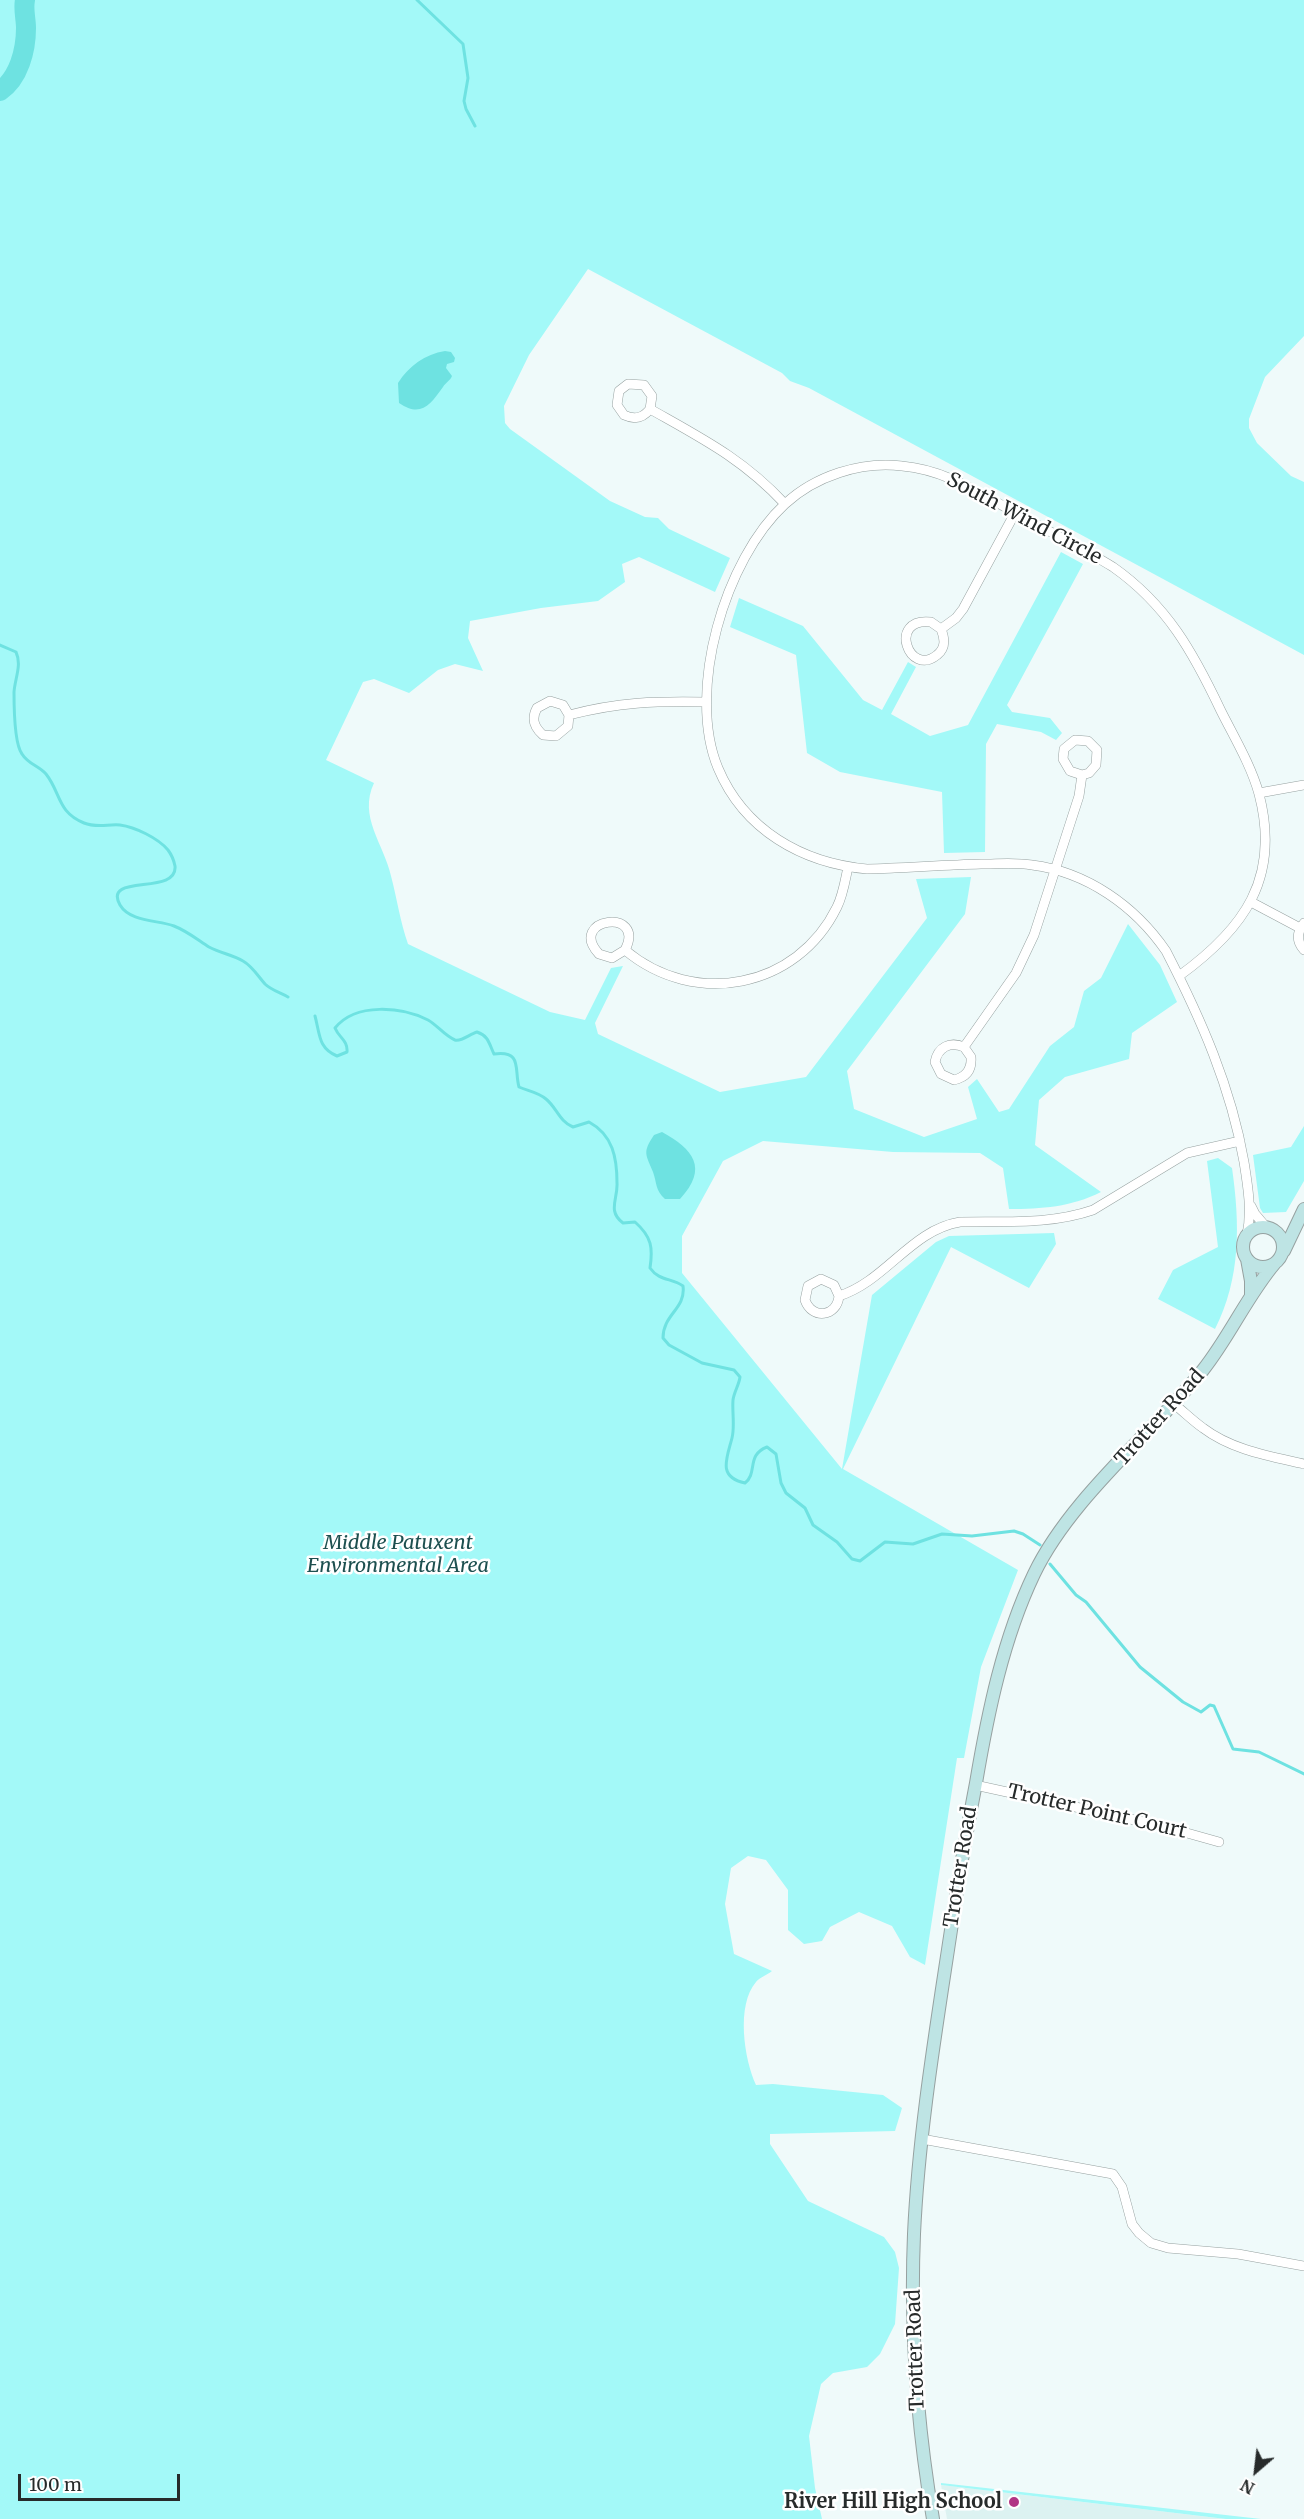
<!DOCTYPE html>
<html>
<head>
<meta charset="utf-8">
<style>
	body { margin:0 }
	#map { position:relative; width:1304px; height:2519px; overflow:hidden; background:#effafa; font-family:Merriweather,serif }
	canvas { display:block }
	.north { position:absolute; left:1226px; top:2441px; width:60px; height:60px; -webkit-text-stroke:4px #fff; paint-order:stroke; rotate:208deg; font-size:16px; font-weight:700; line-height:24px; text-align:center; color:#272b2b }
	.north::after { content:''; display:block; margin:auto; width:21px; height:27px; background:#272b2b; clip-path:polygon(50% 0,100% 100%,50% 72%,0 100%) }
	.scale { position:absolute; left:18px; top:2474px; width:162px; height:27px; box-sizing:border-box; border:3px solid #272b2b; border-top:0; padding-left:8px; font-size:18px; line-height:21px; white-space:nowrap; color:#272b2b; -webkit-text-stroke:4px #fff; paint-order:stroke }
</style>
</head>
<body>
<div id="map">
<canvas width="1304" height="2519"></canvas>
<div class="north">N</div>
<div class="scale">100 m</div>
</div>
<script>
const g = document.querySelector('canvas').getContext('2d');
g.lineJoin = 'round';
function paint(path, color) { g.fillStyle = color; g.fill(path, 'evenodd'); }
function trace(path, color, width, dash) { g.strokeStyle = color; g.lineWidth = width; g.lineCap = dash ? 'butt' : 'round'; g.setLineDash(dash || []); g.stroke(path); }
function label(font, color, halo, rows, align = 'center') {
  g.font = font + ' Merriweather,serif'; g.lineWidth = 5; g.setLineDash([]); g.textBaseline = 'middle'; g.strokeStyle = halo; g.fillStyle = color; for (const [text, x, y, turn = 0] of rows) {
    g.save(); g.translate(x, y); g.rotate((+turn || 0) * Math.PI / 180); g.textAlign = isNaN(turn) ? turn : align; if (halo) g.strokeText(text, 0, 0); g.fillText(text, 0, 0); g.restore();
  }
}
const built = new Path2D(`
	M941,2485L1226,2519H947Z`);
const green = new Path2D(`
	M0,0H1304V336L1265,377L1249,419V428L1257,443L1291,476L1304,482V655L809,388L790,381L782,373L588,269L529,355L504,406L505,423L510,429L610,501L645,517L658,518L669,529L730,558L715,592L639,557L622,564L625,582L598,601L541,608L470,621L468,638L483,671L455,664L438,670L409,693L374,679L363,682L326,760L374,783C358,817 384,844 391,876C397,899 400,921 408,944L550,1012L585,1020L611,968L623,966L595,1023L598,1034L720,1092L806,1077L927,918L916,879L971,877L965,914L847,1071L854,1109L924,1137L977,1119L968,1087L977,1079L999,1112L1009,1109L1050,1046L1074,1027L1084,991L1101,978L1128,924L1160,965L1177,1002L1132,1033L1129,1059L1065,1077L1039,1100L1035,1145L1101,1192C1071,1207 1042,1209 1009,1209L1003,1168L980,1153L893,1152L763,1141L723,1161L682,1236V1273L842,1469L872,1295L936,1242L949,1236L1054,1233L1056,1244L1029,1288L951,1247L843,1469L1018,1570L981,1667L964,1758H957L925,1965L910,1957L892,1926L859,1912L830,1927L822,1941L804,1944L788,1930V1890L766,1860L748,1856L731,1868L725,1904L734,1954L772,1971C767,1975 760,1977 756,1982C736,2005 744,2059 756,2085L773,2084L883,2095L902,2108L895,2131L770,2134V2144L808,2201L884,2237L895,2252L899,2268L895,2324L880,2354L867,2367L833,2373L821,2384L809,2436L815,2488L822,2519H0Z
	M1061,552L1083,564L1007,705L1012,712L1050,718L1062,733L1056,740L1041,732L997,724L986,744L985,852L944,853L942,792L840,772L807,753L796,655L730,627L739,598L803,626L863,700L882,710L908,662L916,667L891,714L930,736L968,725Z
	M1304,1126V1181L1286,1212L1263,1213L1260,1208L1253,1155L1291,1147Z
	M1218,1158L1232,1168C1240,1224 1241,1278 1215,1329L1158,1299L1173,1270L1218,1247L1207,1161Z
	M941,2483L1261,2519H1226L941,2485Z`);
const water = new Path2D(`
	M445,351L451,352L455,358L454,362L447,364L446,368L452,376C450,381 446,382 443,387C430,405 421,418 399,403L398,383C409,366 425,354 445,351Z
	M662,1132C693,1149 709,1168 680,1199H665C655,1190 657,1183 653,1172C646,1154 642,1153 654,1135Z`);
const stream = new Path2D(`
	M417,0L463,44L468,78L464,101L466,109L475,126
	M0,645L16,652C22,665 15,678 14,692C14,706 14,743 22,754C28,764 39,766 46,774C61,793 57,812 84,823C96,828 108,824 120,825C135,827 158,838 168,850C171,854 174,861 175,866C178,896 102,873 120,905C130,922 158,920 174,926C187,931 198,940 209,947C220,953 233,955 243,961C252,966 258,976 265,984C271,990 281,993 288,997
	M315,1016C320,1034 318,1048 337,1056L347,1052C348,1040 339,1038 335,1028C356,1002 402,1007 428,1020C437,1025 445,1036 455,1040C461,1042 470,1034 477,1032C489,1036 489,1044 494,1054C523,1050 514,1070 519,1087C528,1091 538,1092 546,1099C557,1108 559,1121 573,1127L589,1122C613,1135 617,1158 617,1183C618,1199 607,1211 623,1223L635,1222C652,1237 653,1248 650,1268C659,1281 672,1278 683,1286C686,1309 663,1314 663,1338L669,1345L702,1363L734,1370L740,1377C739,1385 734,1392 733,1400C732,1412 735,1426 732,1438C727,1458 717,1477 745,1483C758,1473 746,1455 767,1447L776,1454L781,1483L786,1493L805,1508L813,1525L837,1542L852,1559L860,1561L885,1542L913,1544L942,1534L972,1536L1014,1531L1023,1534L1040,1545
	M1050,1564L1076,1595L1086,1602L1140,1667L1183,1702L1201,1712L1210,1705L1214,1706L1233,1749L1259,1752L1304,1774`);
const river = new Path2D(`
	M0,91C19,78 26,50 26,28C26,19 23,9 25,0`);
const street = new Path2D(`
	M650,409L652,396L644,385L628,384L619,391L617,405L624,415C635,420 643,418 650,409C703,439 743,459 785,504
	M941,629L931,622C887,617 909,678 937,655C946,648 945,639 941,629L956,618L963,609L1015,513
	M569,715L568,726L556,736L543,735C534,727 531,719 537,708L550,701L563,705L569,715C619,702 655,701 706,702
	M1259,793L1304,785
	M1251,902L1300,928
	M1304,923C1297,932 1296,941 1304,950
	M625,950C647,907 566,918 599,954L612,958L625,950C694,1008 797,989 837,907C843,895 845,881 848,867
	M1179,976C1244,929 1281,878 1259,794C1251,765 1234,737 1221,711C1193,652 1167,605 1113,567C1082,548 1050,532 1018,514C980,494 947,470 902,466C861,461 815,476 785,504C725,559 686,691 718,768C744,830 802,863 867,869C905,868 943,865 981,864C998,864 1015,862 1032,865C1087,872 1135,906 1166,951C1201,1019 1231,1087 1244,1162C1248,1187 1252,1211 1247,1235
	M964,1047C950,1041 938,1047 935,1062L941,1074L954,1080C967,1077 972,1069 971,1057L964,1047L1016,973L1034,935L1079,796L1082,775L1070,771L1063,759L1064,749L1075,740L1088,741L1097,750L1096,765L1089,773L1082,775
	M1251,1206L1255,1214L1266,1227
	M839,1296L834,1285L821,1279L808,1286L805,1300C812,1320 837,1317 839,1296C886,1281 911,1230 960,1222C1005,1221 1049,1225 1093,1210L1187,1153L1240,1141
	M1174,1404C1184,1412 1193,1421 1203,1428C1232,1450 1269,1456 1304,1464
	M975,1785L1162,1826L1219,1842
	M922,2139L1113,2174L1122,2187L1132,2224L1139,2233L1151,2243L1168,2248L1238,2254L1304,2266`);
const secondary = new Path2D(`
	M1243 1247a20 20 0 1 1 40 0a20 20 0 1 1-40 0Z
	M1284,1251L1304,1209
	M1247,1259L1251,1281V1296
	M933,2519C917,2425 910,2330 914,2234C919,2126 938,2018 954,1910C960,1868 968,1825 976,1783C988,1712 1003,1639 1034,1574C1070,1499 1150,1435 1203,1370C1230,1336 1247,1296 1275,1263`);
const markers = [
	[1014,2502,6,"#b13585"]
];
const streetNames = [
	["South Wind Circle",1024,519,28],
	["Trotter Road",1160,1418,-48],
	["Trotter Point Court",1097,1812,13],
	["Trotter Road",961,1867,-81],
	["Trotter Road",916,2350,-92]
];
const parkNames = [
	["Middle Patuxent",398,1543],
	["Environmental Area",398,1566]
];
const poiNames = [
	["River Hill High School",1002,2502]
];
paint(built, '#dcf2f1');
paint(green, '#a3f9f8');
paint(water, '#6ee2e1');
trace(stream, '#6ee2e1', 3);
trace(river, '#6ee2e1', 20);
trace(street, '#96a1a0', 10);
trace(secondary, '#96a1a0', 14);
trace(street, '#fff', 9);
trace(secondary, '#bee4e4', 12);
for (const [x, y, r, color] of markers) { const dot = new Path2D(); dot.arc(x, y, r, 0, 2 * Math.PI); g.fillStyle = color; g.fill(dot); trace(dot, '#fff', 2); }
label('20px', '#272b2b', '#fff', streetNames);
label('italic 20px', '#1d5050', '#fff', parkNames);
label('bold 20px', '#272b2b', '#fff', poiNames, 'right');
</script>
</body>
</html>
